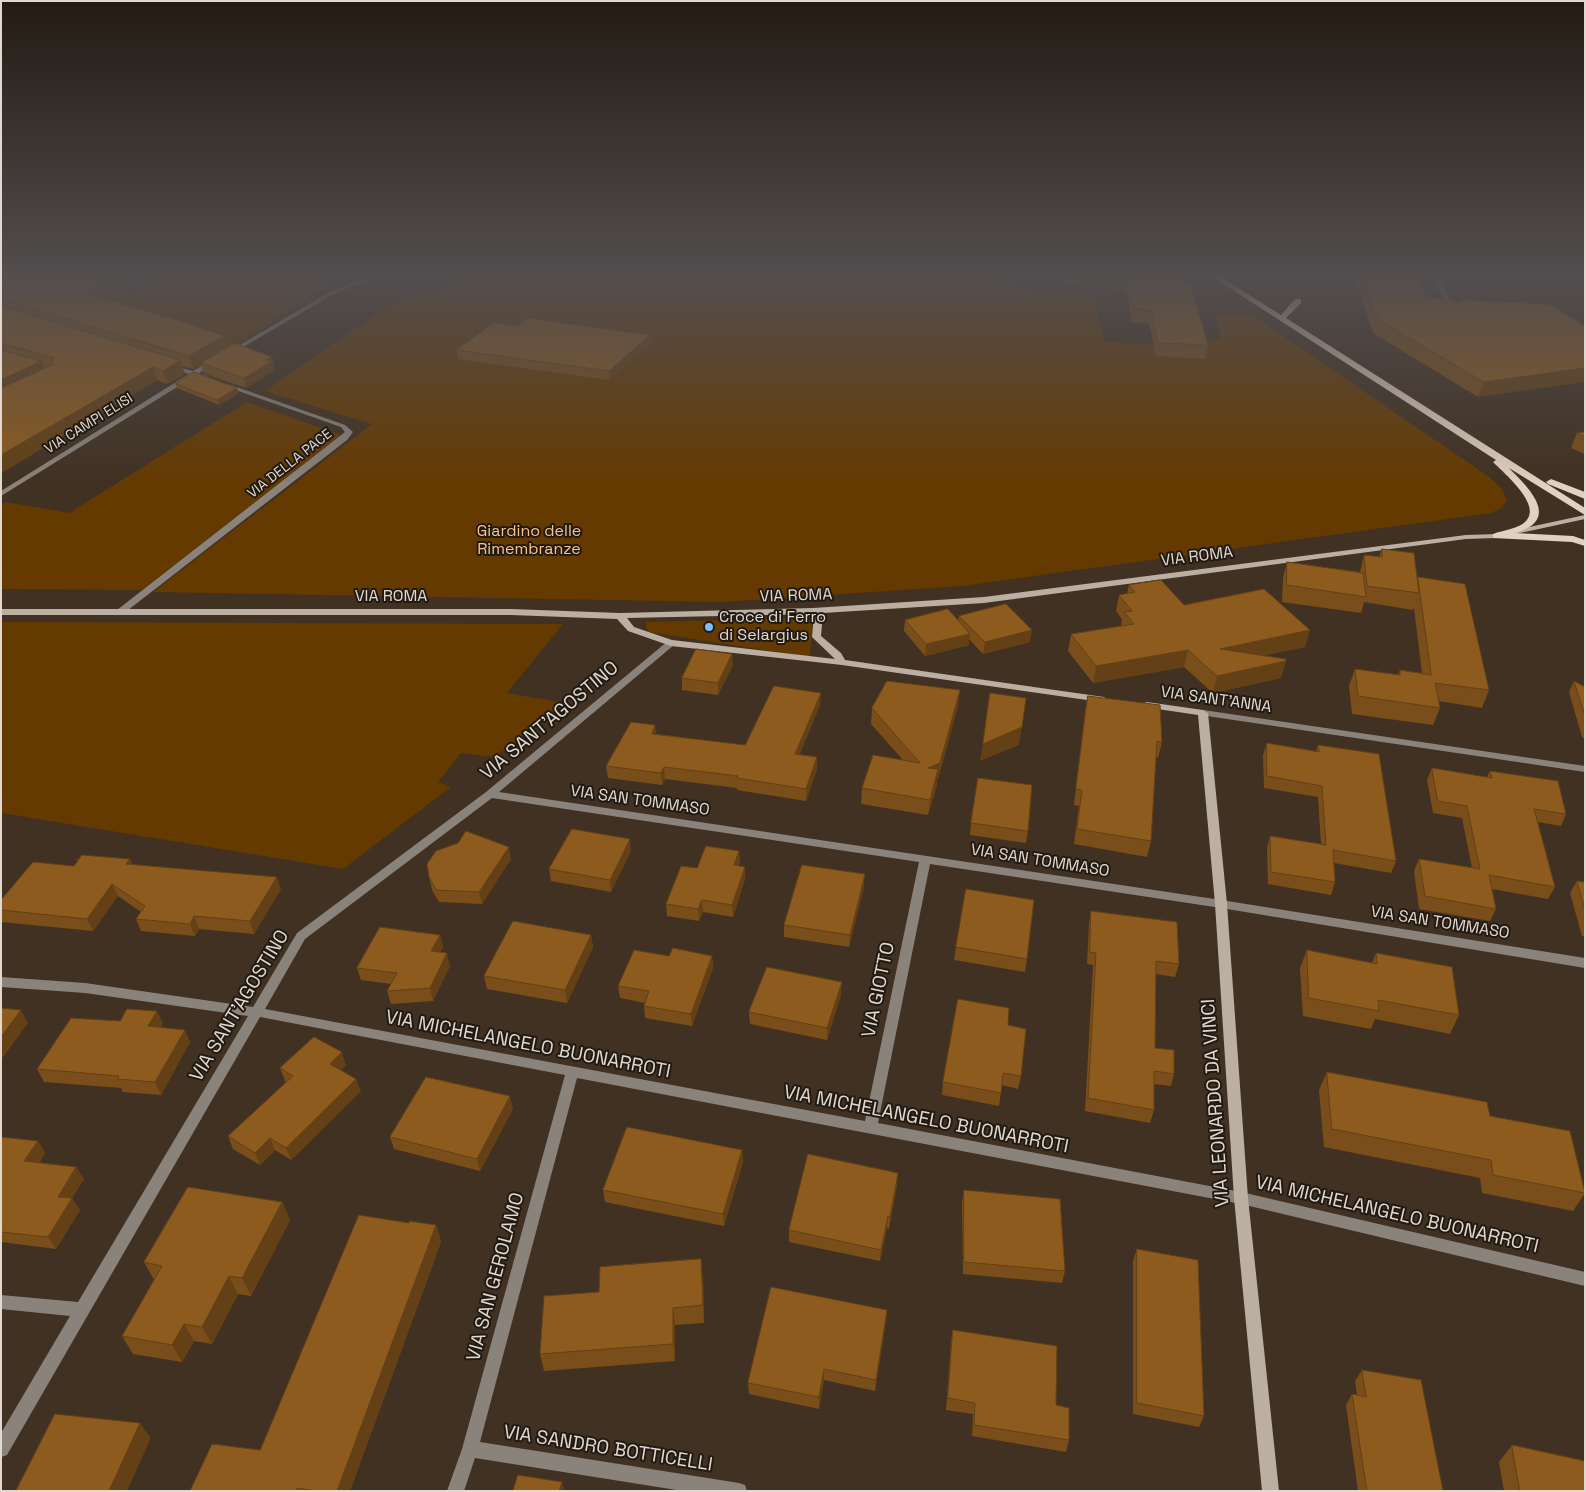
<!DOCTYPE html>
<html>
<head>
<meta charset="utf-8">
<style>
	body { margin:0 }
	#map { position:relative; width:1586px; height:1492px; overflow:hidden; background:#403122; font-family:"Space Grotesk",sans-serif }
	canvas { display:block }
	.frame { position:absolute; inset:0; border:2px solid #e2d8cf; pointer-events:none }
</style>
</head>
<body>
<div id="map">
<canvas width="1586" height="1492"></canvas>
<div class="frame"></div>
</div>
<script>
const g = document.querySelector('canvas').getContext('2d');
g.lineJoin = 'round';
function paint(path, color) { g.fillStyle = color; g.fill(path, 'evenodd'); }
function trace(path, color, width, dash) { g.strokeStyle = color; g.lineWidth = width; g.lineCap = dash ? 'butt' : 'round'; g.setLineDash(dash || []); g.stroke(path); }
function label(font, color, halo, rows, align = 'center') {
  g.font = font + ' "Space Grotesk",sans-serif'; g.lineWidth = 4; g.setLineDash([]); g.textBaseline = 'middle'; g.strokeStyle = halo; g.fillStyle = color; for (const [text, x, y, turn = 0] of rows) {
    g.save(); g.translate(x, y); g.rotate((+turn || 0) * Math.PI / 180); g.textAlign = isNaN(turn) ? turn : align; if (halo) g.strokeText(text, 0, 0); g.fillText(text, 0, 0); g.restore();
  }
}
const green = new Path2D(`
	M171,276H312L307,278L328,284L203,368L111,334L52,316Z
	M472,276H1001L999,281L1027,288L1094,295L1104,342L1154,345L1156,356L1204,359L1200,341L1221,338L1215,314H1250L1488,476L1501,488L1507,500L1502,508L1491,513L962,586L722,602L153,592L372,424L265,391L388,306Z
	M247,402L341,435L142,590L1,589V505L6,502L69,513Z
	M813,618L810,657L648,632L645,622Z
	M1,622L563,624L507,693L565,703L495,757L461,753L438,782L451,787L343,869L1,813Z`);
const street = new Path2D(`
	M368,276H376L334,294L231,354L226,353L330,292Z
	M1433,276H1439L1455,312L1454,313L1449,312Z
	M212,360L217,361L199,373L207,376V378L195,376L1,496V491L189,374L170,367V365L193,371Z
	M224,384H228L345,425L353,432L347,440L123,614H117L116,612L117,610L345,432L341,427L224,386Z
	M671,640L676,643L674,645L499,792L1221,900L1585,958V968L1221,908L930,864L878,1123L1241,1192L1585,1272V1286L1241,1204L577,1078L480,1442L739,1483L745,1485L747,1491H683L475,1458L464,1491H447L462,1449L565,1075L260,1017L7,1455L1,1457V1433L70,1316L1,1309V1295L78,1302L248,1016L85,993L1,987V977L85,983L253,1007L297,933L486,792L668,641ZM492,798L919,862L865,1121L265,1009L305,939Z
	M1203,710L1585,766V772L1200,715L1198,713L1200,711Z`);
const secondary = new Path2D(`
	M1585,515V519L1497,538L1466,539L984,603L823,613L821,636L841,653L845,660L1104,697L1106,699L1104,701L1101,702L842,665L671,646L628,631L617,619L511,615H1V609H511L620,613L813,608L984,597L1466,535L1497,534ZM814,614L812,637L835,659L672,640L634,627L627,618Z
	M1147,702L1203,710L1208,713L1227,904L1248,1198L1279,1491H1262L1234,1198L1215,904L1198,715L1144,707L1142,705L1144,703Z`);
const primary = new Path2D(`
	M1211,276H1219L1281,315L1295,299H1301V303L1286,318L1585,508V515L1509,468C1529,488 1562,520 1515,533L1573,536L1585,540V546L1572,542L1493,538V534C1503,530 1519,529 1526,521C1542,505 1505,474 1495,464L1493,462L1496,460Z
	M1551,479L1585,492V499L1548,484L1546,482Z`);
const wall = new Path2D(`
	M1,276L142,284L103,298L224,336L227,348L272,357L275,370L246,388L203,373L201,364L193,369L182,366L185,374L167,384L157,380L1,473Z
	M1065,276H1176L1208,345L1205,359L1156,356L1149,323H1132L1126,290L1064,284Z
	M1355,276H1418L1427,298L1459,303L1549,304L1478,397L1373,333Z
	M650,344L609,380L458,359L456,350Z
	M176,384L239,393L219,405L177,388Z
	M1585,432V454L1571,448L1577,433Z
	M1382,549L1417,579L1418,577L1489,690L1482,708L1439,701L1440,708L1433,725L1352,714L1349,686L1355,669L1398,675L1400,670L1422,673L1414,608L1413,610L1364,602L1361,613L1282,602L1283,578L1287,562L1360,572L1364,555L1379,557Z
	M1129,585L1184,605L1310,630L1305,647L1265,655L1281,678L1213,693L1184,667L1093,683L1068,651L1071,634L1121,626L1122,619L1116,611L1119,595L1127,594Z
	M959,616L1030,642L983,654L969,639V645L925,656L904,631L905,620L958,621Z
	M733,665L718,695L682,690V678Z
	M1574,681L1585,687V739L1582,737L1569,692Z
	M1088,696L1162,742L1158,758L1156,757L1151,841L1147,857L1074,844L1079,806L1074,805L1085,711Z
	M820,705L799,755L817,769L806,801L737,790V788L665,779L662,785L608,778L606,766L655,725L656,734L745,745Z
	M958,706L938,779H937V785L928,815L861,804L862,788L903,760L871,724L872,708Z
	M1267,743L1316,751L1318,745L1396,861L1391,873L1334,863L1335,882L1331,895L1268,884L1267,848L1270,836L1321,844L1318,797L1264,788L1263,755Z
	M1432,768L1487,777L1490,771L1566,814L1561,826L1538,822L1555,887L1548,899L1492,889L1496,909L1490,921L1419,909L1414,871L1419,859L1472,868L1462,818L1433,813L1427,780Z
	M971,823L1028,831L1026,843L970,835Z
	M631,851L611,892L551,881L549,869Z
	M739,851L740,863L738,866L745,867V879L733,917L703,912L699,921L667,916L666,904L697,868Z
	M76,859H130L132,864L281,889L254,934L199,929L195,936L141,931L136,919L141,912L118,896L93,931L1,922V900L74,866L77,861Z
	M511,859L482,904L439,902L432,890L429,877Z
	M1577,881L1585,882V936H1582L1570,893Z
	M864,886L849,947L784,937V925Z
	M1091,911L1179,964L1175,977L1156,974L1155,1048L1174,1074L1171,1086L1154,1084V1110L1150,1123L1085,1111L1093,965L1087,964L1089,923Z
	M440,935L443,947L440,952L450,966L433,1001L391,1004L387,991L391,984L361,980L357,968Z
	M591,935L593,947L567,1003L487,989L484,976Z
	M956,947L1027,959L1025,972L954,960Z
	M1307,950L1372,963L1376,953L1459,1015L1450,1034L1375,1019L1371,1029L1303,1016L1300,968Z
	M669,956H712L713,968L692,1026L645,1018L644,1006L645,1003L620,998L618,986Z
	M841,995L827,1040L750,1024L749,1012Z
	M163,1023L160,1028L190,1042L161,1095L123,1092L121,1088L44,1082L37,1069Z
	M1008,1025L1021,1076L1018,1089L1002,1085L999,1106L942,1095L943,1082Z
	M346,1065L341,1070L361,1091L291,1160L275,1150L260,1165L233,1149L228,1136L286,1082L285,1081L280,1068Z
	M1327,1072L1490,1116L1585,1193L1573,1211L1482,1193L1480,1178L1324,1147L1319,1090Z
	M513,1109L480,1171L394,1149L390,1137Z
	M1,1137L38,1141L45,1153L39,1163L76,1167L84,1179L72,1198L80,1210L56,1249L1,1242Z
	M742,1150L743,1162L724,1226L605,1202L603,1190Z
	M897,1185L889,1229L887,1228L880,1261L789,1242V1230Z
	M964,1190L1065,1271L1062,1283L963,1274L962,1202Z
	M282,1202L290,1220L251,1296L238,1294L212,1344L194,1341L182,1362L133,1354L122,1336L154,1280L144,1262Z
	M409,1223L436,1225L441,1242L350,1491H190L260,1450Z
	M1137,1249L1204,1416L1199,1427L1133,1414V1261Z
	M703,1277L704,1323L675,1325V1361L544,1371L540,1354L599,1292Z
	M887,1310L886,1321L875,1391L824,1380L819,1409L749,1394L748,1383Z
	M953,1330L1056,1405L1069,1440L1066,1452L972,1436L973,1414L946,1410L951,1342Z
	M1362,1370L1443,1491H1358L1346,1405L1352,1394L1357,1395L1355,1381Z
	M1512,1445L1585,1491H1504L1499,1462Z`);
const shadedWall = new Path2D(`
	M127,276H140L142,284L86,305L81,292Z
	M650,335V344L609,380V371Z
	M224,336L227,349L201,363V364L193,369L189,356Z
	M272,357L275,370L246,388L244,378L266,360Z
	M180,360L185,374L167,384L163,371Z
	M41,361L46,374L1,396V380Z
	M153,367L157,380L1,473V455Z
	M1585,368V382L1478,397L1484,382Z
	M237,388L239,393L219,405L217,400Z
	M1032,630L1030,642L983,654L985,642Z
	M1310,630L1305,647L1216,666L1220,649Z
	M970,634L969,645L925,656L926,644Z
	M1188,650L1184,667L1093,683L1096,666Z
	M732,654L733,665L718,695V683Z
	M1286,661L1281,678L1213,693L1217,676Z
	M960,690L958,706L938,779H937V785L928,815L930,800L928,768Z
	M821,693L820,705L795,766V754Z
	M1026,698L1019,745L980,761L983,744Z
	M655,725L656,737L652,734Z
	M817,757V769L806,801V789Z
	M664,767L665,779L662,785L661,773Z
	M630,839L631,851L611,892L610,880Z
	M509,847L511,859L482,904L479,892Z
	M739,851L740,863L734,878V865Z
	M130,859L135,871L126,864Z
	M745,867V879L733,917L732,905Z
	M865,874L864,886L849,947L850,935Z
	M277,877L281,889L254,934L250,921Z
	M112,884L118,896L93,931L87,919Z
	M702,900L703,912L699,921L698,909Z
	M194,916L199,929L195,936L190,924Z
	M440,935L443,947L435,963L431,951Z
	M591,935L593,947L567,1003L565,990Z
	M447,953L450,966L433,1001L430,988Z
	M712,956L713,968L692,1026L691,1014Z
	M842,982L841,995L827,1040V1028Z
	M21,1010L28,1023L1,1060V1037Z
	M157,1011L163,1023L154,1039L148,1026Z
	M185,1030L190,1042L161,1095L155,1082Z
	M342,1052L346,1065L335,1076L330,1064Z
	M356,1079L361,1091L291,1160L286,1148Z
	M510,1096L513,1109L480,1171L477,1159Z
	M270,1138L275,1150L260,1165L255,1153Z
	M38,1141L45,1153L32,1174L24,1161Z
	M742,1150L743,1162L724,1226L723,1214Z
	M76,1167L84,1179L65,1209L58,1197Z
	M898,1173L897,1185L889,1229L890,1217Z
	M72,1198L80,1210L56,1249L48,1237Z
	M282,1202L290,1220L251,1296L242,1278Z
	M888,1216L887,1228L880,1261L881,1250Z
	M436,1225L441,1242L350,1491H337Z
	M701,1259L703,1277L704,1323L703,1305Z
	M229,1276L238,1294L212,1344L202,1327Z
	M673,1308L675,1325V1361L673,1344Z
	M887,1310L886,1321L875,1391L876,1380Z
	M184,1324L194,1341L182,1362L172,1345Z
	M824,1369V1380L819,1409V1397Z
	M140,1423L151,1438L127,1491H109Z
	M562,1482L564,1491H559Z`);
const building = new Path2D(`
	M1,276H127L81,292L181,321L224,336L189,356L1,299Z
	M1112,276H1176L1191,286L1208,345L1158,343L1151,310L1134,309L1128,278Z
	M1363,276H1418L1427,298L1452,299L1459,303L1462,300L1549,304L1585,326V368L1484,382L1377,319Z
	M1,306L180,360L163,371L153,367L1,455V388L52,365L54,358L1,343Z
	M528,318L650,335L609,371L456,350L493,323L518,326Z
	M235,343L272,357L266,360L272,361L244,378L201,363Z
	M1,350L41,361L1,380Z
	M194,372L237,388L217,400L176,384Z
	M1585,432V437L1577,433Z
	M1382,549L1414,553L1419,593L1367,586L1364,555L1382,557Z
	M1287,562L1363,573L1366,597L1287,585Z
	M1418,577L1465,584L1489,690L1435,683L1440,708L1358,696L1355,669L1400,675V670L1431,675Z
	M1161,580L1184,605L1264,589L1310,630L1220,649L1286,659V661L1217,676L1188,650L1096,666L1071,634L1134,624L1124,612L1132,611L1119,595L1135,592L1129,585Z
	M1006,604L1032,630L985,642L959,616Z
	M948,609L970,634L926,644L905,620Z
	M696,649L732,654L718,683L682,678Z
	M887,681L960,690L940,763L928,768L938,769L930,800L862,788L873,755L920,763L872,708Z
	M1574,681L1585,687V715Z
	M774,686L821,693L795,754L817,757L806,789L737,778L738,776L664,767L661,773L606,766L631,722L655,725L652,734L745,745Z
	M990,693L1026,698L1022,727L983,744Z
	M1088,696L1160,705L1162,742L1157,741L1151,841L1077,829L1082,790L1076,789Z
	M1267,743L1319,752L1318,745L1379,754L1396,861L1333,850L1335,882L1271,872L1270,836L1326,845L1322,786L1267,776Z
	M1432,768L1492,778L1490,771L1558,781L1566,814L1534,809L1555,887L1489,875L1496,909L1425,896L1419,859L1480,869L1467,806L1438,801Z
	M978,778L1032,785L1028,831L971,823Z
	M572,829L630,839L610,880L549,869Z
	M466,831L509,847L479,892L436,890L429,877L427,864L436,851L458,843Z
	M706,846L739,851L734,865L745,867L732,905L702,900L698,909L666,904L681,866L697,868Z
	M82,855L130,859L126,864L277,877L250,921L194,916L190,924L136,919L145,906L112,884L87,919L1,910V900L33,862L74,866L78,861L76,859L78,860Z
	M802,865L865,874L850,935L784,925Z
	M1577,881L1585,882V909Z
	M966,889L1034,900L1027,959L956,947Z
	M1091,911L1177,922L1179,964L1156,961L1155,1048L1174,1050V1074L1154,1071V1110L1088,1098L1096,953L1090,952Z
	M513,921L591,935L565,990L484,976Z
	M380,927L440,935L431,951L447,953L430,988L387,991L397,973L357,968Z
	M673,948L712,956L691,1014L644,1006L649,991L618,986L634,950L669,956Z
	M1307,950L1377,964L1376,953L1452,967L1459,1015L1378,1000L1379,1011L1309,998Z
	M767,967L842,982L827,1028L749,1012Z
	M958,999L1009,1008L1008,1025L1026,1029L1021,1076L1003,1073L1001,1093L943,1082Z
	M1,1008L21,1010L1,1037Z
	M127,1009L157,1011L148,1026L185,1030L155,1082L117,1079L119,1076L37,1069L71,1018L120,1021Z
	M314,1037L342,1052L330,1064L356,1079L286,1148L270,1138L255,1153L228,1136L293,1076L280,1068Z
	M1327,1072L1487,1102L1490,1116L1570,1131L1585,1193L1493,1175L1491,1160L1332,1129Z
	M426,1077L510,1096L477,1159L390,1137Z
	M627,1127L742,1150L723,1214L603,1190Z
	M1,1137L38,1141L24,1161L76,1167L58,1197L72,1198L48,1237L1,1232Z
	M808,1154L898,1173L890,1217L888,1216L881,1250L789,1230Z
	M188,1187L282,1202L242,1278L229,1276L202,1327L184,1324L172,1345L122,1336L162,1266L144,1262Z
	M964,1190L1060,1199L1065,1271L964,1262Z
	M359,1215L409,1223V1221L436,1225L337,1491H317L297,1488L296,1491H190L212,1444L260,1450Z
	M1137,1249L1198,1260L1204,1416L1137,1403Z
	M701,1259L703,1305L673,1308V1344L540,1354L544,1296L599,1292L600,1267Z
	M771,1287L887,1310L876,1380L824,1369L819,1397L748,1383Z
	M953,1330L1057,1346L1056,1405L1069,1408V1440L974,1425L975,1403L948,1398Z
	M1362,1370L1421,1380L1443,1491H1367L1352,1394L1366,1397Z
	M55,1414L140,1423L109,1491H16Z
	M1512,1445L1585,1461V1491H1520Z
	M518,1475L562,1482L559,1491H513Z`);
const markers = [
	[709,627,5,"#7cbef9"]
];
const farStreetnames = [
	["VIA CAMPI ELISI",89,424,-32],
	["VIA DELLA PACE",290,464,-38]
];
const parkNames = [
	["Giardino delle",529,532],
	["Rimembranze",529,550]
];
const streetNames = [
	["VIA ROMA",1197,557,-7],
	["VIA ROMA",796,596,-2],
	["VIA ROMA",391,597],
	["VIA SANT'ANNA",1216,700,8],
	["VIA SAN TOMMASO",640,801,8],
	["VIA SAN TOMMASO",1040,861,9],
	["VIA SAN TOMMASO",1440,923,9]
];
const poiNames = [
	["Croce di Ferro",719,618],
	["di Selargius",719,636]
];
const nearStreetnames = [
	["VIA SANT'AGOSTINO",550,721,-40],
	["VIA GIOTTO",879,990,-78],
	["VIA SANT'AGOSTINO",240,1006,-59],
	["VIA MICHELANGELO BUONARROTI",528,1045,11],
	["VIA LEONARDO DA VINCI",1216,1103,-94],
	["VIA MICHELANGELO BUONARROTI",926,1120,11],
	["VIA MICHELANGELO BUONARROTI",1397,1215,13],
	["VIA SAN GEROLAMO",496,1277,-75],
	["VIA SANDRO BOTTICELLI",608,1449,9]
];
paint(green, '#653a00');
paint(street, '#8a837b');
paint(secondary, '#bbafa3');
paint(primary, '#e1d1c1');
paint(wall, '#7a4e1a');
paint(shadedWall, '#634015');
paint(building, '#8e5b1e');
trace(building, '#634015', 1);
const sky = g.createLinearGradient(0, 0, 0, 485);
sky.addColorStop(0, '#231b13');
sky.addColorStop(0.57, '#534e4f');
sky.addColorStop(1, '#534e4f00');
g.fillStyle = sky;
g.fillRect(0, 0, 1586, 485);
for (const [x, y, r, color] of markers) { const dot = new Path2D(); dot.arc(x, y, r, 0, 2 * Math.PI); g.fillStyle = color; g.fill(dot); trace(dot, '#211a13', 2); }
label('14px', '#e2d8cf', '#211a13', farStreetnames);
label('16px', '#f8c38c', '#211a13', parkNames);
label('16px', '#e2d8cf', '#211a13', streetNames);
label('16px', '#e2d8cf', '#211a13', poiNames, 'left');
label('19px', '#e2d8cf', '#211a13', nearStreetnames);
</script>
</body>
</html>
